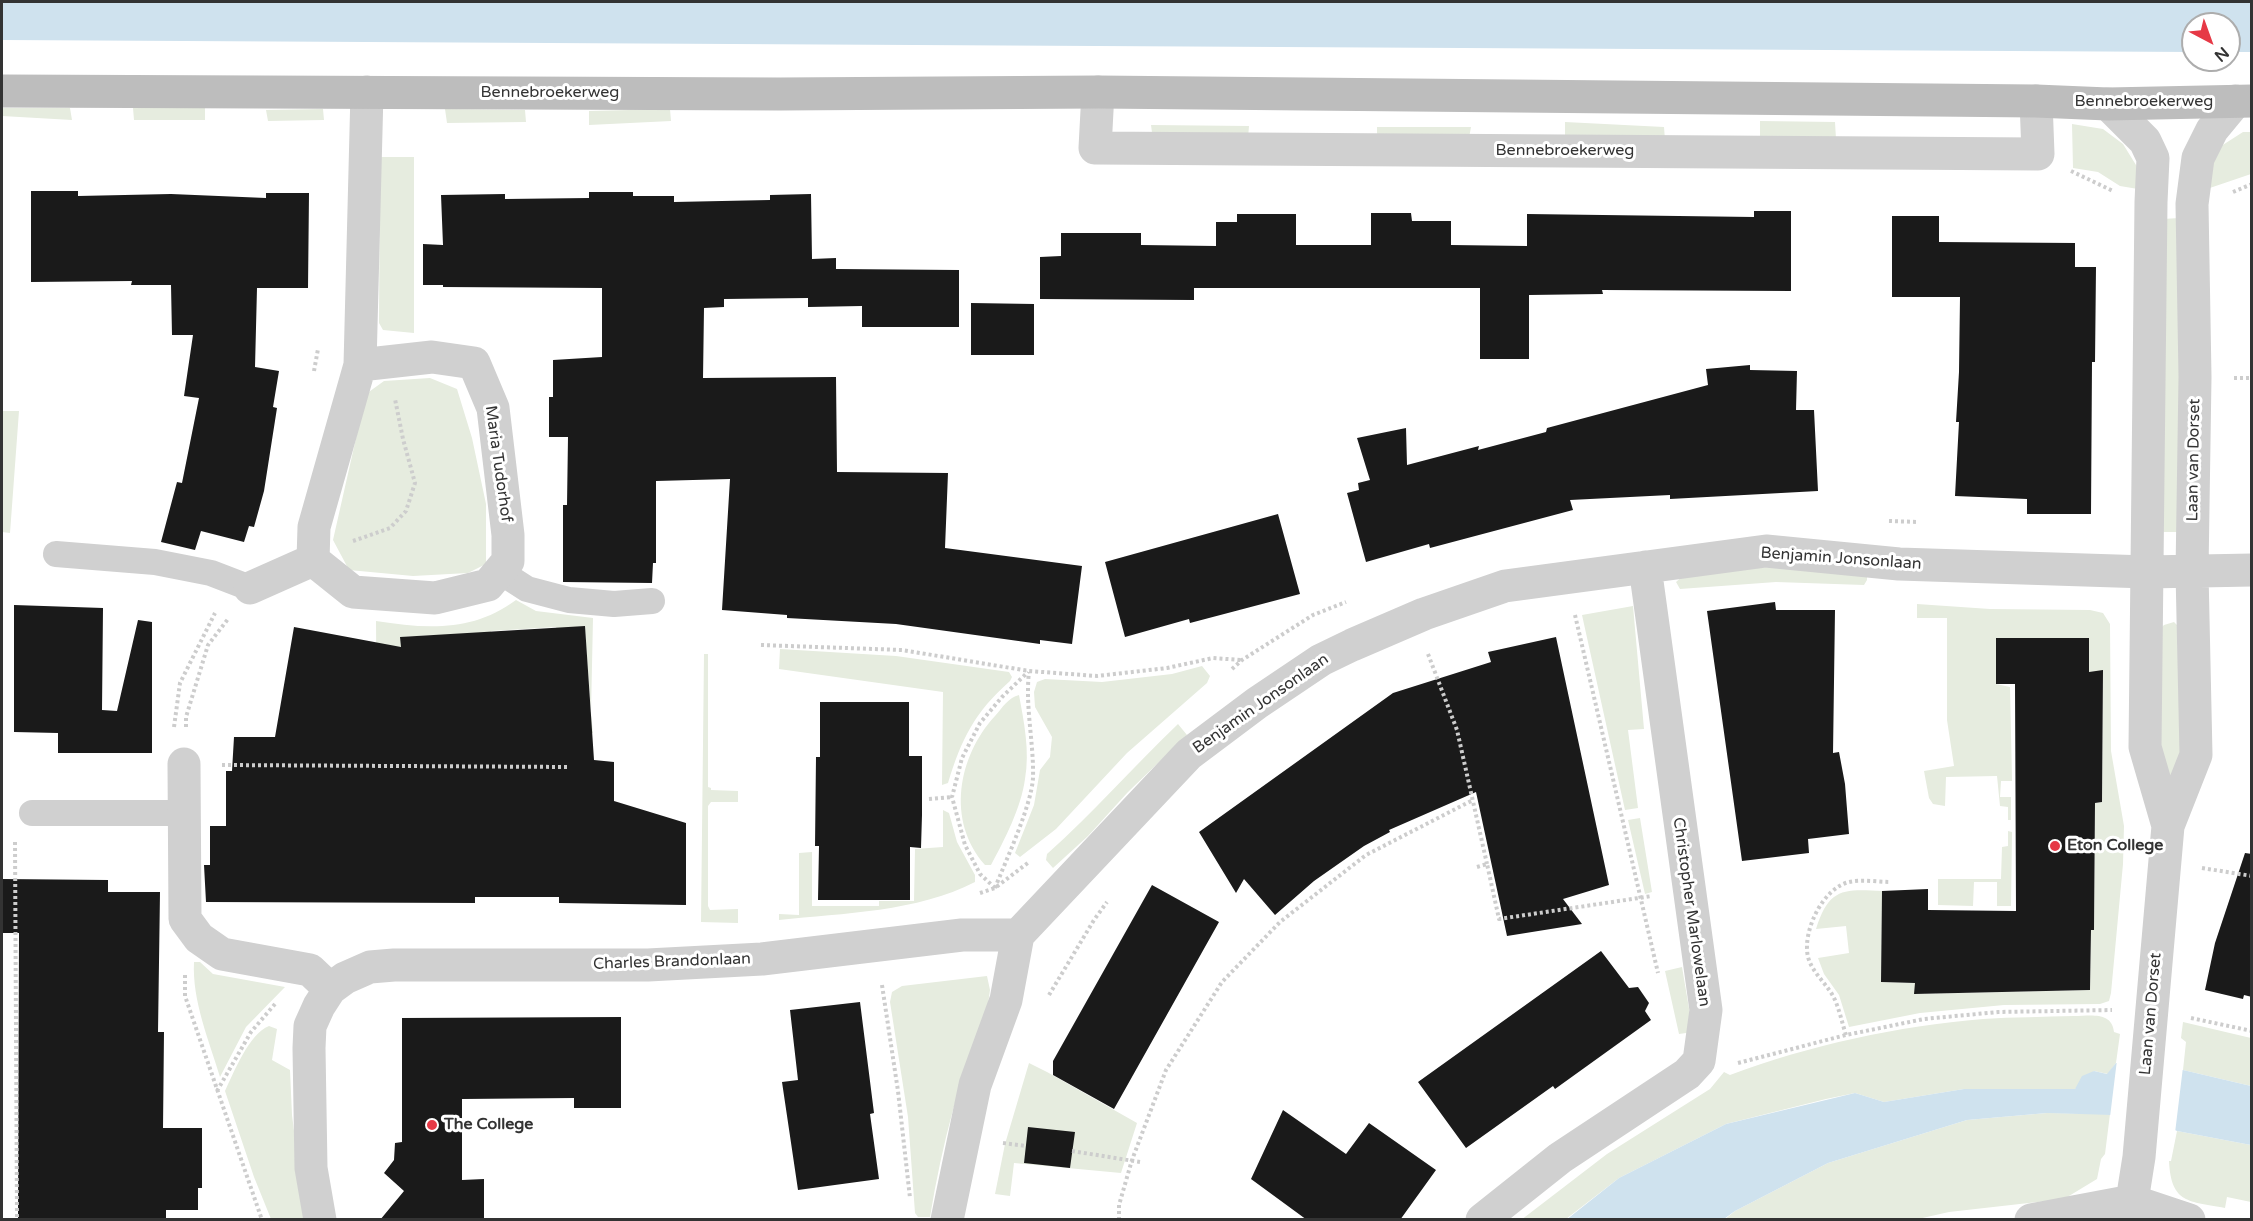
<!DOCTYPE html>
<html>
<head>
<meta charset="utf-8">
<style>
	body { margin:0 }
	#map { position:relative; width:2253px; height:1221px; overflow:hidden; background:#fff; font-family:"Varela Round",sans-serif }
	canvas { display:block }
	.frame { position:absolute; inset:0; border:3px solid #333; pointer-events:none }
	.north { position:absolute; left:2181px; top:12px; width:60px; height:60px; box-sizing:border-box; background:#fff; border:2px solid #adadad; border-radius:50%; rotate:139deg; font-size:16px; font-weight:700; line-height:24px; text-align:center; color:#333 }
	.north::after { content:''; display:block; margin:auto; width:21px; height:27px; background:#e63946; clip-path:polygon(50% 0,100% 100%,50% 72%,0 100%) }
</style>
</head>
<body>
<div id="map">
<canvas width="2253" height="1221"></canvas>
<div class="frame"></div>
<div class="north">N</div>
</div>
<script>
const g = document.querySelector('canvas').getContext('2d');
g.lineJoin = 'round';
function paint(path, color) { g.fillStyle = color; g.fill(path, 'evenodd'); }
function trace(path, color, width, dash) { g.strokeStyle = color; g.lineWidth = width; g.lineCap = dash ? 'butt' : 'round'; g.setLineDash(dash || []); g.stroke(path); }
function label(font, color, halo, rows, align = 'center') {
  g.font = font + ' "Varela Round",sans-serif'; g.lineWidth = 6; g.setLineDash([]); g.textBaseline = 'middle'; g.strokeStyle = halo; g.fillStyle = color; for (const [text, x, y, turn = 0] of rows) {
    g.save(); g.translate(x, y); g.rotate((+turn || 0) * Math.PI / 180); g.textAlign = isNaN(turn) ? turn : align; if (halo) g.strokeText(text, 0, 0); g.fillText(text, 0, 0); g.restore();
  }
}
const green = new Path2D(`
	M205,106V120H134L133,108Z
	M2,108H70L72,120L2,116Z
	M323,109L324,120L268,121L266,110Z
	M445,109L525,110L526,122L447,123Z
	M670,109L671,121L589,125V111Z
	M1760,121L1835,122L1836,139H1760Z
	M1565,122L1664,127L1665,140L1565,138Z
	M2072,124L2103,129L2123,144L2136,165L2138,189L2120,186L2098,172L2073,168Z
	M1151,125L1249,126L1248,138L1153,140Z
	M1377,127H1471L1469,138L1377,137Z
	M2243,132H2251V174L2201,191L2218,148Z
	M380,157H414V333L383,330L379,323Z
	M2179,218L2185,532H2154L2163,219Z
	M430,378L457,389L472,438L486,504V564L468,573L413,576L349,570L333,540L366,394L384,381Z
	M2,411H19L10,533L2,532Z
	M1769,567L1867,570V580L1864,585L1776,582L1680,589L1676,582L1684,575Z
	M516,600L536,611L593,618L591,713L593,733H519V718L591,712L585,630L558,632L556,627L491,631L490,637L434,635L401,637L403,666L377,760L376,621C427,629 473,632 516,600Z
	M1917,604L1990,609L2090,610L2103,613L2110,624L2111,751L2124,826L2123,864L2111,993L2109,1001L2100,1004L2004,1005L1920,1013L1849,1027L1839,995L1824,974L1818,958L1849,953L1846,926L1816,929C1829,888 1843,889 1882,891L1881,982L1915,983V994L2090,990L2091,930L2094,929L2095,803L2102,802L2103,671L2089,672V639L1996,638V684L2010,687L2012,781H2001L2000,797H2011V820H2008V807L2000,806L1997,776L1946,777L1945,806L1933,804L1929,798L1924,771L1954,766L1947,720V618H1917Z
	M1633,606L1644,729L1628,730L1638,808L1625,810L1582,615Z
	M2174,622L2184,632V738L2173,784L2156,746L2157,632L2164,625Z
	M780,649L896,656L1009,672L1012,677L1010,681C974,713 962,738 948,783L942,785L943,692L779,669Z
	M704,654H708V787L711,788V790L738,791V802H711L708,806V906L710,910L738,909V923L701,922Z
	M1202,666L1210,676L1207,683L1127,753L1056,829L1020,857L1015,853L1034,805L1040,770L1050,757L1052,737L1035,707L1034,692L1037,682L1045,679L1102,682L1172,674Z
	M1019,695C1024,722 1030,751 1025,779C1021,808 1005,839 991,865H985C946,821 958,756 995,716C1002,708 1009,697 1019,695Z
	M1178,724L1187,735L1128,792L1088,836L1053,868L1046,860L1047,854C1093,813 1133,767 1178,724Z
	M943,810L949,813L957,842L975,875V882C917,912 844,913 779,920V914L799,915V853L812,852V906H879V901H914L915,849L943,847Z
	M1640,818L1652,892L1645,894L1628,820Z
	M2008,831L2012,832L2011,906H1997V882H1974L1973,906L1938,905V879H2001L2002,847L2008,846Z
	M194,962H200L213,974L285,987L246,1027L220,1077C209,1040 192,1001 194,962Z
	M1682,967L1693,1032L1679,1034L1665,971Z
	M987,976L990,990L988,1004C961,1073 942,1143 930,1217H918L915,1213L908,1117L890,1002L892,992L902,986Z
	M2074,1016C2090,1016 2112,1011 2114,1032L2120,1034L2116,1063L2108,1074L2094,1071L2075,1089H1964L1884,1102L1855,1093L1826,1099L1726,1124L1619,1178L1566,1219L1521,1220L1607,1154L1710,1089L1724,1072L1730,1075C1810,1045 1898,1026 1983,1019C2013,1017 2044,1017 2074,1016Z
	M2183,1022L2251,1038V1086L2183,1070L2186,1042L2181,1038Z
	M269,1026L277,1029L272,1060L290,1070L292,1115L305,1219H271L254,1177L225,1091C234,1072 249,1034 269,1026Z
	M1029,1063L1047,1072L1137,1123L1121,1173L1014,1163L1010,1196L995,1194L1005,1144Z
	M2047,1113L2110,1114L2105,1154L2101,1159L2097,1179L2064,1199L1949,1212L1918,1219L1724,1220L1735,1211L1828,1163L1967,1120Z
	M2177,1131L2251,1145V1202L2227,1197L2225,1208C2189,1201 2171,1204 2169,1161H2171Z`);
const water = new Path2D(`
	M2,2H2251L2252,52H2229V24H2193V52L2,40Z
	M2116,1063L2183,1070L2251,1086V1145L2177,1131L2145,1116L2047,1113L1967,1120L1828,1163L1735,1211L1724,1219L1566,1220L1619,1178L1726,1124L1855,1093L1884,1102L1964,1089H2075L2082,1076L2094,1071L2107,1074Z`);
const pier = new Path2D(`
	M2117,1060L2183,1067L2175,1133L2144,1119L2110,1117Z`);
const building = new Path2D(`
	M31,191H78V196L171,194L266,198V193H309L308,288H257L255,367L279,371L273,407L277,408L264,491L254,527L249,526L244,542L201,531L195,550L161,542L177,482L182,483L199,398L184,396L193,335H172L171,285H131L132,281L31,282Z
	M589,192H633V196H674V202L770,200V195L811,194L812,259L836,258V269L959,270V327H862V306L808,307V298L724,299V307L704,308L703,378L836,377L837,472L948,473L945,548L1082,566L1072,644L1040,640V644L896,624L787,618V615L722,610L730,479L656,481V563H653L652,583L563,582V505H567L568,437H549V397H553V360L602,357V288L443,287V285H423V244L443,245L441,195L505,194V199L589,198Z
	M1754,211H1791V291L1602,290L1603,294L1529,295V359H1480V288H1194V300L1040,299V257L1061,256V233H1141V245L1216,246V222H1237V214H1296V245H1371V213H1411L1412,221H1451V245L1527,246V214L1754,217Z
	M1892,216H1939V242L2075,243V267H2096L2095,362H2092L2091,514H2027V499L1955,496L1959,422H1956L1959,372L1960,297H1892Z
	M971,303L1034,304V355H971Z
	M1750,365V370L1797,371L1796,410H1814L1818,491L1670,499V495L1570,500L1573,510L1430,548L1429,544L1366,562L1347,493L1359,490L1358,483L1370,480L1357,438L1406,428L1407,465L1479,446L1478,450L1546,432L1547,428L1708,385L1706,369Z
	M1278,514L1300,594L1190,623L1189,619L1125,637L1105,562Z
	M1775,602L1776,610H1835L1833,753L1839,752L1845,784L1849,834L1808,839L1809,853L1742,861L1707,611Z
	M14,605L103,608L102,710L117,711L138,620L152,622V753H58V733L14,732Z
	M585,626L594,760L614,762V801L686,823V905L559,903V897H475V903L206,902L204,865H210V826H226V771H232L234,737H275L294,627L401,647L400,637Z
	M1556,637L1609,885L1563,899L1582,924L1507,936L1476,792L1389,830L1390,832L1364,846L1314,881L1275,915L1244,879L1236,893L1199,832L1393,693L1491,662L1488,652Z
	M1996,638H2089V672L2103,670L2102,802L2095,803L2094,930H2091L2090,990L1914,994L1915,983L1881,982L1882,891L1928,889V910L2016,911L2015,684H1996Z
	M820,702H909V756H922V815L921,848L910,847V900H818L819,846H815L816,757H820Z
	M2245,853L2252,854V997L2244,995L2243,999L2205,990L2215,943Z
	M2,879L108,880V892H160L158,1032H164L163,1128H202V1188H198V1210H166V1220L18,1218L19,933H2Z
	M1152,885L1219,922L1114,1109L1053,1075V1061Z
	M1601,951L1629,988L1638,987L1649,1003L1645,1011L1651,1020L1555,1089L1553,1086L1466,1148L1418,1082Z
	M860,1002L874,1113L870,1114L879,1179L798,1190L782,1082L798,1080L790,1010Z
	M621,1017V1108H574V1098L462,1099V1180L484,1179V1220H380L404,1191L384,1173L394,1160L395,1143L402,1142V1018Z
	M1283,1110L1346,1154L1369,1123L1436,1170L1400,1220H1307L1251,1179Z
	M1028,1127L1075,1132L1070,1168L1024,1163Z`);
const path = new Path2D(`
	M2071,171L2113,191
	M2233,192L2252,184
	M314,371L318,349
	M2234,378H2252
	M1889,521L1918,522
	M353,541L390,528L406,511L415,483L403,439L395,399
	M1575,615L1658,973
	M761,645L902,650L1029,671L1097,676L1167,668L1213,658L1241,660
	M1428,654L1457,730L1487,864
	M1232,669L1242,660L1313,615L1346,602
	M174,727L180,683L215,613
	M186,727V717L208,645L228,619
	M222,765L569,767
	M929,799L952,797
	M15,842L17,1220
	M1477,867L1487,864L1499,919L1652,896
	M2202,868L2252,876
	M995,888L980,874L965,845L952,797L962,758L980,723L1002,697L1028,672
	M995,888C1006,860 1031,807 1033,778C1034,743 1025,707 1029,672
	M980,893L995,888L1029,862
	M185,975V996L262,1220
	M882,985L898,1091L910,1198
	M1049,995L1094,920L1107,902
	M2191,1018L2252,1031
	M1846,1035C1842,1023 1839,1007 1833,996C1825,982 1812,972 1808,957C1802,931 1823,888 1849,882C1862,879 1878,882 1891,882
	M1738,1063L1846,1035L1924,1019L1998,1012L2112,1010
	M217,1091L251,1032L275,1004
	M1003,1143L1026,1146
	M1072,1151L1140,1162
	M1119,1220V1205L1132,1160L1166,1070L1222,982L1280,922L1366,855L1473,800`);
const lane = new Path2D(`
	M56,554L155,562L211,573L250,588
	M499,571L527,589L569,600L614,604L652,601
	M32,813H184`);
const street = new Path2D(`
	M1098,92L1095,148L2038,154L2036,101
	M2108,104L2145,141L2153,158L2151,202L2145,747L2168,826
	M360,365L432,357L474,363L493,408L508,535V561L488,585L435,598L353,592L313,560L314,527L360,365L367,92
	M250,588L313,560
	M184,764L185,919L199,938L222,954L310,970L330,989
	M320,1220L311,1168L309,1048L310,1026L319,1006L330,989L345,978L370,967L394,965H648L762,959L962,935H1018
	M947,1220L975,1085L1006,1000L1018,935L1189,754L1257,703L1321,660L1352,645L1424,614L1505,586L1766,551L1899,564L2147,572L2252,570
	M1482,1220L1560,1158L1687,1074L1699,1061L1706,1010L1645,567
	M2031,1220L2132,1201L2189,1220
	M2134,1220L2132,1201L2139,1157L2168,826L2196,755L2192,572L2195,377L2192,204L2198,158L2212,130L2236,101`);
const secondary = new Path2D(`
	M2,91L780,94L1098,92L2036,101L2108,104L2252,101`);
const markers = [
	[2055,846,6,"#e63946"],
	[432,1125,6,"#e63946"]
];
const streetNames = [
	["Bennebroekerweg",550,93],
	["Bennebroekerweg",2144,102],
	["Bennebroekerweg",1565,151],
	["Laan van Dorset",2194,460,-89],
	["Maria Tudorhof",498,464,82],
	["Benjamin Jonsonlaan",1841,559,4],
	["Benjamin Jonsonlaan",1261,704,-35],
	["Christopher Marlowelaan",1691,912,82],
	["Charles Brandonlaan",672,962,-2],
	["Laan van Dorset",2151,1014,-85]
];
const poiNames = [
	["Eton College",2067,846],
	["The College",444,1125]
];
paint(green, '#e6ecdf');
paint(water, '#cfe2ee');
paint(pier, '#fff');
paint(building, '#1a1a1a');
trace(path, '#cdcdcd', 4, [3, 3]);
trace(lane, '#d0d0d0', 26);
trace(street, '#d0d0d0', 33);
trace(secondary, '#bdbdbd', 33);
for (const [x, y, r, color] of markers) { const dot = new Path2D(); dot.arc(x, y, r, 0, 2 * Math.PI); g.fillStyle = color; g.fill(dot); trace(dot, '#fff', 2); }
label('16px', '#333', '#fff', streetNames);
label('bold 16px', '#333', '#fff', poiNames, 'left');
</script>
</body>
</html>
